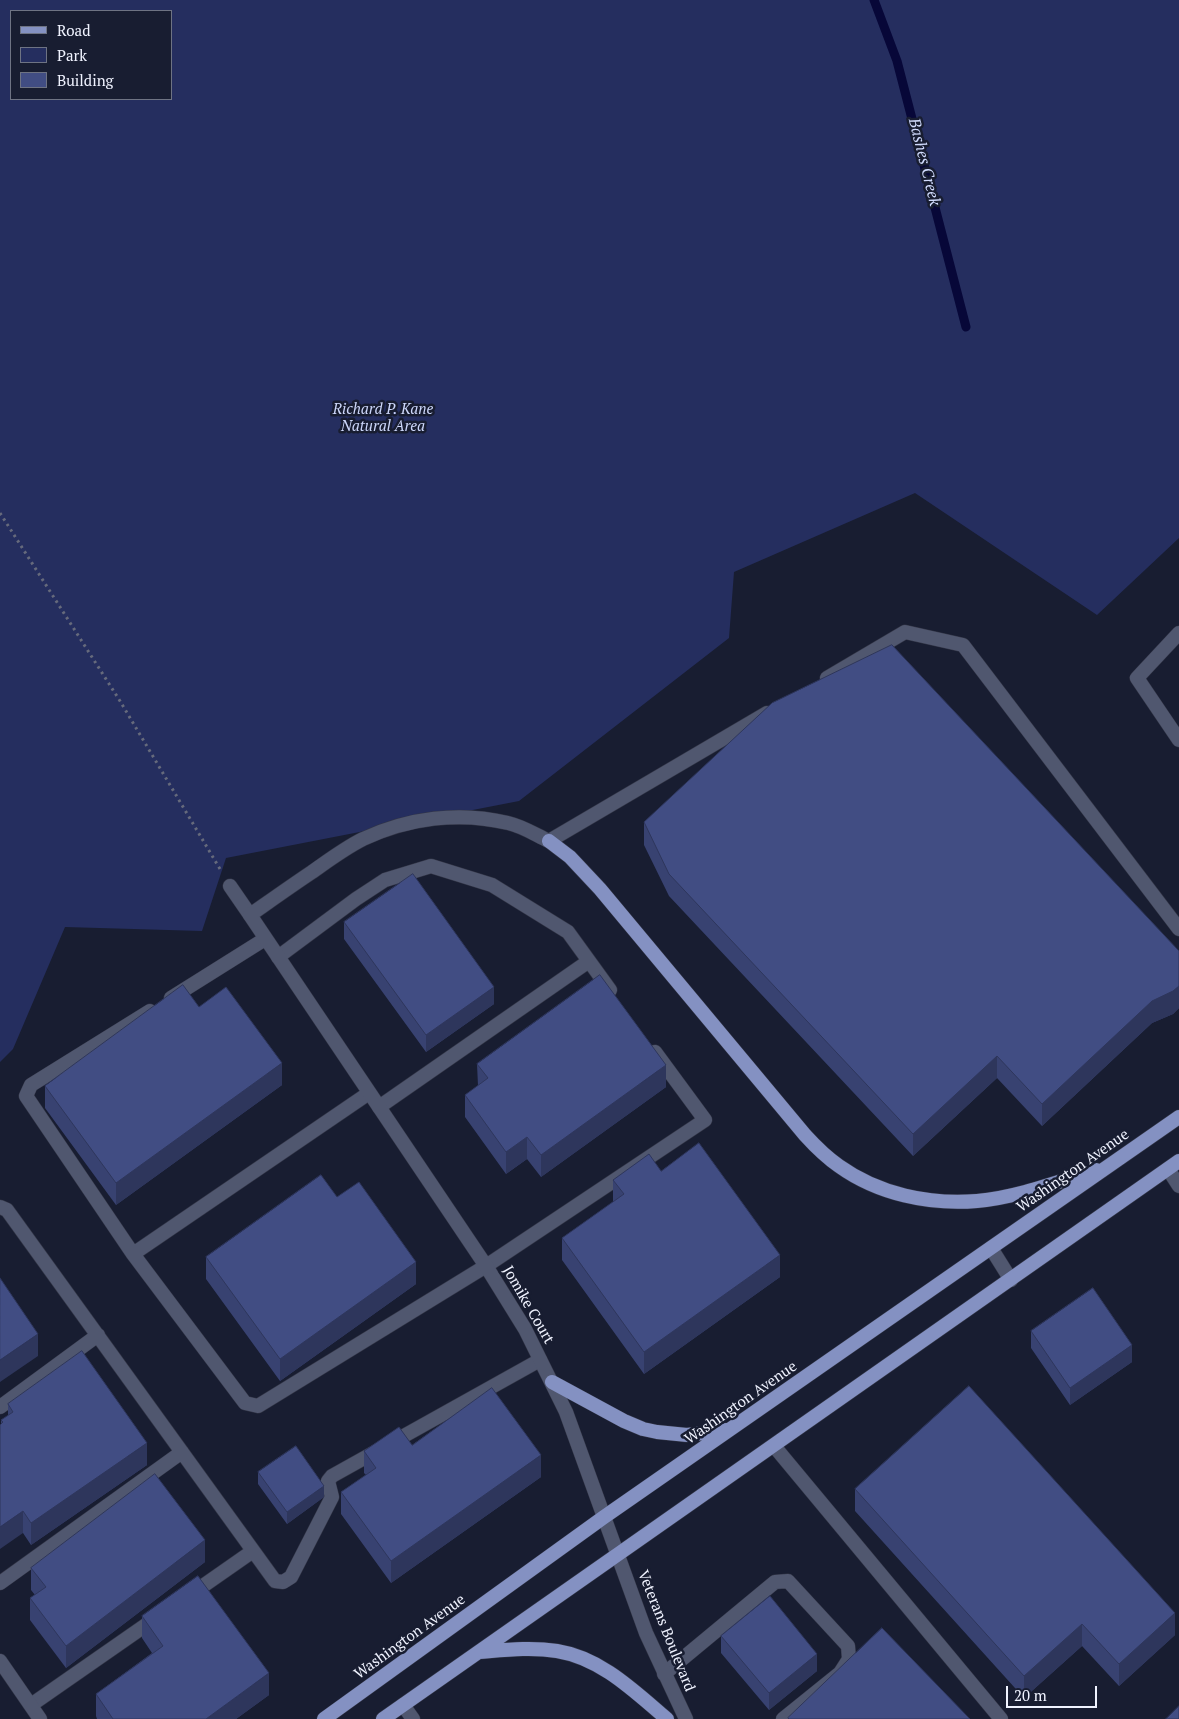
<!DOCTYPE html>
<html>
<head>
<meta charset="utf-8">
<style>
	body { margin:0 }
	#map { position:relative; width:1179px; height:1719px; overflow:hidden; background:#181d31; font-family:"PT Serif",serif }
	canvas { display:block }
	.legend { position:absolute; left:10px; top:10px; width:162px; height:90px; box-sizing:border-box; background:#181d31; border:1px solid #6e7383; margin:0; padding:6px 9px; list-style:none; font-size:15px; color:#f0f3ff }
	.legend li { display:flex; align-items:center; gap:10px; height:25px }
	.legend b { width:25px; border:1px solid #6e7383 }
	.scale { position:absolute; left:1006px; top:1686px; width:91px; height:22px; box-sizing:border-box; border:2px solid #f0f3ff; border-top:0; padding-left:6px; font-size:15px; line-height:18px; white-space:nowrap; color:#f0f3ff; -webkit-text-stroke:4px #181d31; paint-order:stroke }
</style>
</head>
<body>
<div id="map">
<canvas width="1179" height="1719"></canvas>
<ul class="legend">
<li><b style="height:6px;background:#8491c2"></b>Road</li>
<li><b style="height:14px;background:#252e5f"></b>Park</li>
<li><b style="height:14px;background:#414d83"></b>Building</li>
</ul>
<div class="scale">20 m</div>
</div>
<script>
const g = document.querySelector('canvas').getContext('2d');
g.lineJoin = 'round';
function paint(path, color) { g.fillStyle = color; g.fill(path, 'evenodd'); }
function trace(path, color, width, dash) { g.strokeStyle = color; g.lineWidth = width; g.lineCap = dash ? 'butt' : 'round'; g.setLineDash(dash || []); g.stroke(path); }
function label(font, color, halo, rows, align = 'center') {
  g.font = font + ' "PT Serif",serif'; g.lineWidth = 5; g.setLineDash([]); g.textBaseline = 'middle'; g.strokeStyle = halo; g.fillStyle = color; for (const [text, x, y, turn = 0] of rows) {
    g.save(); g.translate(x, y); g.rotate((+turn || 0) * Math.PI / 180); g.textAlign = isNaN(turn) ? turn : align; if (halo) g.strokeText(text, 0, 0); g.fillText(text, 0, 0); g.restore();
  }
}
const green = new Path2D(`
	M0,0H1179V538L1097,615L915,493L734,572L729,638L519,801L226,858L202,931L65,927L13,1049L0,1062ZM11,11H171V99H11Z`);
const stream = new Path2D(`
	M874,0L897,61L966,327`);
const path = new Path2D(`
	M0,513L120,701L220,869`);
const service = new Path2D(`
	M1179,633L1137,678L1179,740
	M827,678L905,632L963,645L1179,929
	M549,841L767,713
	M278,957L356,899L385,880L431,866L492,885L568,932L610,990
	M171,998L265,939
	M150,1011L31,1085L26,1096L133,1254L245,1403L258,1406L486,1266L705,1120L655,1052
	M379,1107L589,961
	M1168,1169L1179,1186
	M0,1207L7,1210L275,1581L283,1582L291,1577L332,1497L328,1481L332,1476L540,1360
	M991,1248L1011,1280
	M133,1254L369,1093
	M0,1407L98,1335
	M774,1446L1001,1719
	M0,1583L182,1452
	M190,1595L253,1551
	M664,1674L775,1582L788,1581L848,1646L849,1659L840,1673L783,1719
	M31,1705L156,1618
	M403,1705L413,1719`);
const minor = new Path2D(`
	M230,886L250,915
	M0,1661L40,1719`);
const tertiary = new Path2D(`
	M549,841C536,835 522,826 508,823C459,811 408,818 363,839C345,848 329,860 312,872C291,886 270,901 250,915L486,1266L525,1329L566,1412L646,1633L686,1719`);
const primary = new Path2D(`
	M549,841L570,857L600,889L805,1135C815,1146 826,1157 839,1166C878,1194 929,1205 977,1201C1018,1197 1057,1182 1096,1170
	M552,1382L624,1421L643,1429L657,1432L687,1435L727,1430
	M479,1652C505,1650 531,1647 557,1651C601,1658 634,1691 667,1719
	M324,1719L604,1517L1179,1117
	M383,1719L1179,1161`);
const wall = new Path2D(`
	M644,822L1179,951V1008L1173,1014L1152,1023L1042,1126L997,1078L913,1156L669,896L644,845Z
	M344,922L494,1004L426,1052L344,939Z
	M199,1007L282,1085L116,1205L45,1108V1086Z
	M477,1064L666,1087L541,1177L527,1159L506,1174L465,1117V1095L478,1086Z
	M661,1171L780,1277L644,1374L562,1260V1238L613,1202V1180Z
	M337,1197L416,1284L280,1381L206,1279V1257Z
	M1031,1331L1132,1362L1070,1405L1031,1348Z
	M8,1404L147,1465L31,1545L23,1533L1,1424V1420L8,1416Z
	M412,1445L541,1477L391,1583L341,1514V1492L366,1475L364,1473V1451Z
	M258,1472L324,1497L287,1524L258,1484Z
	M855,1489L1175,1635L1119,1686L1082,1646L1024,1698L855,1511Z
	M205,1562L66,1668L30,1620V1598L35,1595L31,1590V1568Z
	M142,1616L269,1695L236,1719H97L96,1716V1694L152,1653L142,1638Z
	M721,1636L817,1671L769,1710L721,1653Z`);
const shadedWall = new Path2D(`
	M1179,986V1008L1173,1014L1152,1023L1042,1126V1104L1152,1001Z
	M494,987V1004L426,1052V1035Z
	M997,1056V1078L913,1156V1134Z
	M282,1063V1085L116,1205V1183Z
	M666,1065V1087L541,1177V1155Z
	M527,1137V1159L506,1174V1152Z
	M780,1255V1277L644,1374V1352Z
	M416,1262V1284L280,1381V1359Z
	M38,1334V1356L0,1382V1360Z
	M1132,1345V1362L1070,1405V1388Z
	M147,1443V1465L31,1545V1523Z
	M541,1455V1477L391,1583V1561Z
	M324,1486V1497L287,1524V1512Z
	M23,1511V1533L0,1549V1527Z
	M205,1540V1562L66,1668V1646Z
	M1175,1613V1635L1119,1686V1664Z
	M1082,1624V1646L1024,1698V1676Z
	M817,1654V1671L769,1710V1693Z
	M269,1673V1695L236,1719H206Z`);
const building = new Path2D(`
	M892,645L1179,951V986L1173,991L1152,1001L1042,1104L997,1056L913,1134L669,874L644,822L772,703Z
	M413,874L494,987L426,1035L344,922Z
	M600,975L666,1065L541,1155L527,1137L506,1152L465,1095L488,1078L477,1064Z
	M183,985L199,1007L226,987L282,1063L116,1183L45,1086Z
	M699,1143L780,1255L644,1352L562,1238L624,1194L613,1180L649,1154L661,1171Z
	M321,1175L337,1197L359,1182L416,1262L280,1359L206,1257Z
	M0,1278L38,1334L0,1360Z
	M1093,1288L1132,1345L1070,1388L1031,1331Z
	M82,1351L147,1443L31,1523L23,1511L0,1527V1425L3,1422L1,1420L13,1412L8,1404Z
	M969,1386L1175,1613L1119,1664L1082,1624L1024,1676L855,1489Z
	M492,1388L541,1455L391,1561L341,1492L376,1468L364,1451L399,1427L412,1445Z
	M296,1446L324,1486L287,1512L258,1472Z
	M155,1474L205,1540L66,1646L30,1598L46,1587L31,1568Z
	M198,1576L269,1673L206,1719H113L96,1694L163,1646L142,1616Z
	M770,1596L817,1654L769,1693L721,1636Z
	M882,1628L970,1719H789L788,1718Z
	M1179,1706V1719H1166Z`);
const parkNames = [
	["Richard P. Kane",383,410],
	["Natural Area",383,427]
];
const streetNames = [
	["Washington Avenue",1073,1171,-35],
	["Jomike Court",528,1305,60],
	["Washington Avenue",741,1403,-35],
	["Veterans Boulevard",666,1631,68],
	["Washington Avenue",410,1637,-36]
];
const waterNames = [
	["Bashes Creek",924,162,76]
];
paint(green, '#252e5f');
trace(stream, '#070738', 9);
trace(service, '#333647', 15);
trace(minor, '#333647', 15);
trace(tertiary, '#333647', 15);
trace(primary, '#333647', 15);
trace(path, '#666a7c', 3, [2.5, 4]);
trace(service, '#50576f', 14);
trace(minor, '#50576f', 14);
trace(tertiary, '#50576f', 14);
trace(primary, '#8491c2', 14);
paint(wall, '#384271');
paint(shadedWall, '#2e365c');
paint(building, '#414d83');
trace(building, '#2e365c', 1);
label('italic 15px', '#cdd7fa', '#181d31', parkNames);
label('15px', '#f0f3ff', '#181d31', streetNames);
label('italic 16px', '#d1dbfd', '#181d31', waterNames);
</script>
</body>
</html>
